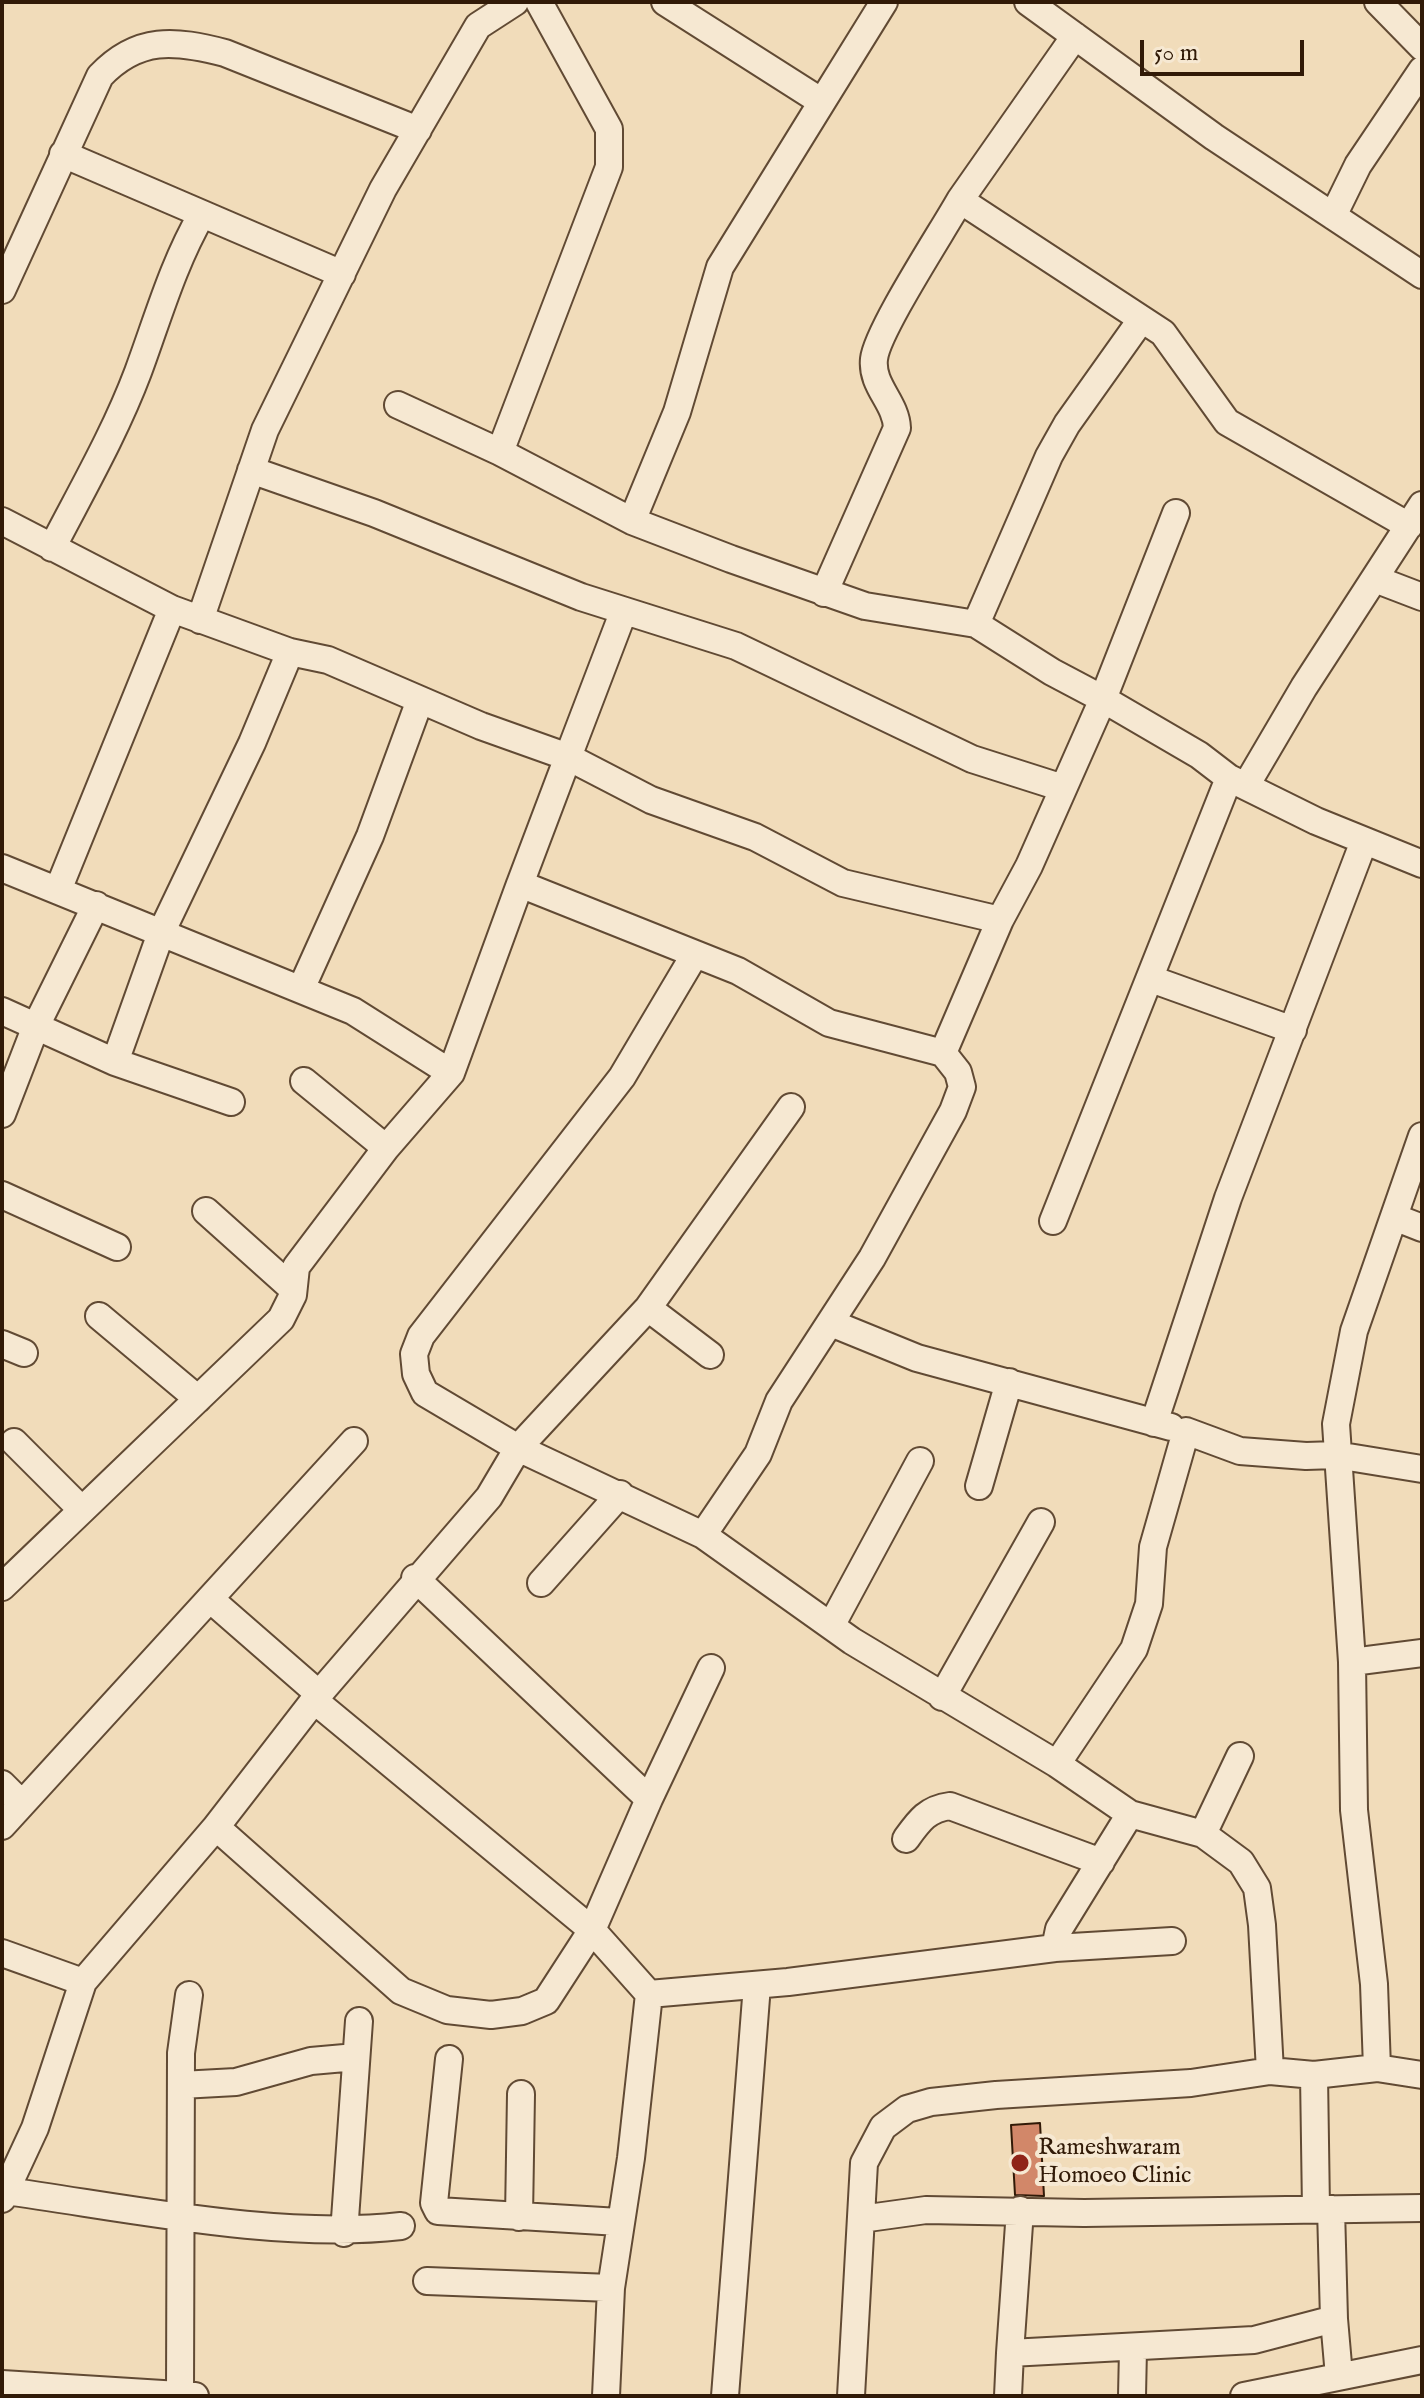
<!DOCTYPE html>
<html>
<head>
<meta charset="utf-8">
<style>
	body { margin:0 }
	#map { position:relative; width:1424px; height:2398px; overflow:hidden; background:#f1dcba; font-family:"IM FELL English",serif }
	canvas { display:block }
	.frame { position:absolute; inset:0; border:4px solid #311a07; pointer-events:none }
	.scale { position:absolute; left:1140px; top:40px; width:164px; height:36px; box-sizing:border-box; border:4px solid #311a07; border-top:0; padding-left:10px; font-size:24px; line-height:28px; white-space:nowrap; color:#311a07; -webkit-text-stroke:6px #f6e8d2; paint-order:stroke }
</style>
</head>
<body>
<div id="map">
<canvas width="1424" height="2398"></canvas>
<div class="frame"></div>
<div class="scale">50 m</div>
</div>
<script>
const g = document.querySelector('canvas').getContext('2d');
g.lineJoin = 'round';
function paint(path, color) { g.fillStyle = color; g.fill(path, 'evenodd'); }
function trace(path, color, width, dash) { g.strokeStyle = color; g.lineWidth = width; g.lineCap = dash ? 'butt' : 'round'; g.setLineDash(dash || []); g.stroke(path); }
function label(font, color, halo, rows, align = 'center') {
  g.font = font + ' "IM FELL English",serif'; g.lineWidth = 8; g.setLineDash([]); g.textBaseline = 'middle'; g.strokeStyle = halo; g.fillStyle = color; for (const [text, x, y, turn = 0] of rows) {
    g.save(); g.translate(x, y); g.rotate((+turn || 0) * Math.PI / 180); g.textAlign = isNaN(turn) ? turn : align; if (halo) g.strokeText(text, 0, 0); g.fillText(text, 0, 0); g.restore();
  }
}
const building = new Path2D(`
	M1040,2123L1044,2196L1015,2195L1011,2125Z`);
const minor = new Path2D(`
	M1028,2L1214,137L1422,275
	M1378,2L1422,47
	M1075,36L960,200L1163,333L1227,422L1409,526
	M822,102L884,2
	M63,154L342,274
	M1333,216L1358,165L1422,70
	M2,290L100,76C138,36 175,40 225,53L418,130
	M398,405L500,452L632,521L731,559L865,606L976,624L1049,456L1067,424L1141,320
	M500,452L609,167V129L539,2
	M251,470L374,513L581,597L736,646L972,759L1063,788
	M2,521L172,609L290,652L328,660L481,726L568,757L623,613
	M632,521L677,412L720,267L822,102L665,2
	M52,548C82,490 115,433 138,372C158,318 173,264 202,214
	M1375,579L1422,597
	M824,593L897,428C896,402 871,386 874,359C877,331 942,232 960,200
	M200,620L265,430L383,189L478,26L515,2
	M976,624L1052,672L1103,699L1176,513
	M1247,784L1304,687L1422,505
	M2,868L353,1011L451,1073
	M58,890L172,609
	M695,954L622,1077L421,1336L414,1354L416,1374L425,1393L518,1448L703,1535
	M1151,979L1293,1030
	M301,989L370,836L420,700
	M2,1011L115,1062L161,933L252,743L290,652
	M943,1053L1000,920
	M115,1062L231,1102
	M304,1081L386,1148
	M2,1114L36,1026L96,905
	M2,1195L117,1247
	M206,1211L293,1289
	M1394,1217L1422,1228
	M1053,1221L1229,778
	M648,1308L710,1355
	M99,1316L198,1399
	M831,1323L917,1358L1171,1427
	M2,1344L24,1353
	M1154,1423L1228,1198L1364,841
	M14,1442L82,1510
	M979,1486L1009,1382
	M541,1583L620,1494
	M2,1587L281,1319L293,1295L296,1267L386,1148L451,1073L520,884
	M210,1599L319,1694
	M831,1626L920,1461
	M1352,1662L1422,1653
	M942,1697L1041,1522
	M315,1701L592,1930L649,1799L415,1578
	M1057,1764L1134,1649L1149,1604L1153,1547L1186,1431L1240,1451L1306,1456L1336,1455L1422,1469
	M2,1784L21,1803
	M649,1799L711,1668
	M2,1826L354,1441
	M216,1827L319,1694L489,1497L518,1448L648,1308L791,1107
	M1203,1834L1240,1756
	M906,1839C919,1821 927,1809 950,1806L1101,1862
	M1055,1948L1172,1941
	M2,1953L83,1982L35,2128L2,2199
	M83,1982L216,1827L401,1991L447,2010L491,2015L522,2011L546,2001L592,1930L649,1994
	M449,2059L434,2203L438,2211L619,2222
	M1377,2068L1422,2075
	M1270,2071L1262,1925L1257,1888L1241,1862L1203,1834L1130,1814L1057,1764L852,1641L703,1535L758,1454L779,1401L872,1258L953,1111L962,1087L958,1072L943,1053L829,1023L738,971L520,884L568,757L651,800L755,837L843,883L1000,920L1029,866L1103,699L1199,755L1229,778L1316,821L1422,864
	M1314,2075L1316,2209
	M181,2085L236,2082L311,2061L356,2057
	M6,2191C129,2208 279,2240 401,2226
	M1020,2210L1010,2353L1254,2340L1334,2319L1331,2209
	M519,2217L521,2094
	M861,2219L926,2210L1084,2213L1422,2208
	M344,2233L359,2021
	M427,2281L611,2288
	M1334,2319L1339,2376
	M2,2384L195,2396
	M180,2395L181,2053L189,1995
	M606,2396L611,2288L631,2158L649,1994L788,1982L1055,1948L1059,1929L1130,1814
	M725,2396L757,1985
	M851,2396L864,2163L883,2127L907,2109L931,2102L996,2095L1191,2083L1270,2071L1314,2075L1377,2068L1374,1984L1354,1810L1352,1662L1336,1424L1354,1331L1422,1136
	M1008,2396L1010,2353
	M1132,2396L1133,2349
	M1244,2396L1422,2360`);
const markers = [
	[1020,2163,10,"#8f2418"]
];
const poiNames = [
	["Rameshwaram",1038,2149],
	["Homoeo Clinic",1038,2177]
];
paint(building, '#d28769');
trace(building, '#311a07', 2);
trace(minor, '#614a34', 30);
trace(minor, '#f6e8d2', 26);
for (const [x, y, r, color] of markers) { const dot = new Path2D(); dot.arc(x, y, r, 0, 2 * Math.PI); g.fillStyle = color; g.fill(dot); trace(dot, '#f6e8d2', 3); }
label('24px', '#311a07', '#f6e8d2', poiNames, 'left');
</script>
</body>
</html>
